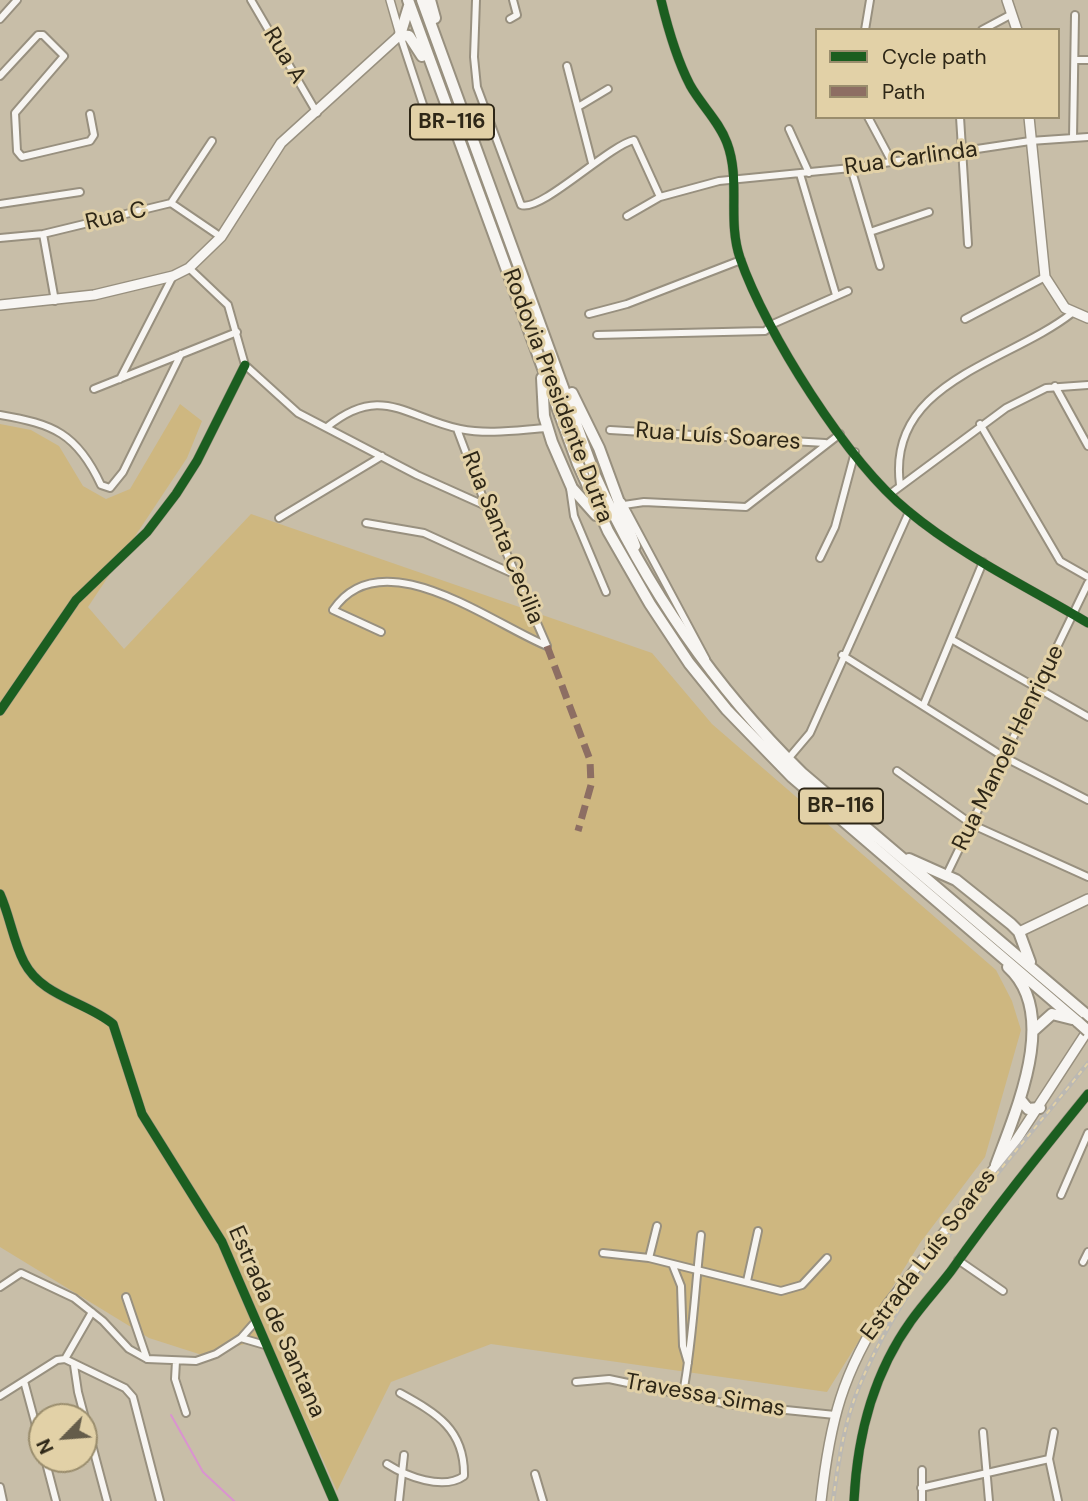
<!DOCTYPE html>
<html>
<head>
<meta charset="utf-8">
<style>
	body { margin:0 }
	#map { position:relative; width:1088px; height:1501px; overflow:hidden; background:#c8bea8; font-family:"DM Sans",sans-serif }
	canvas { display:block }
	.legend { position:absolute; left:815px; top:28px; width:245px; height:91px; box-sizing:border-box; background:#e2d1a7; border:2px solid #9a8d6d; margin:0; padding:9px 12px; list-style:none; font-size:21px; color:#2e2717 }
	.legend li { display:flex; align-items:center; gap:14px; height:35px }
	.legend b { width:35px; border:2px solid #9a8d6d }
	.north { position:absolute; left:28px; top:1403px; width:70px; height:70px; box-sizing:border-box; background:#e2d1a7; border:2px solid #9a8d6d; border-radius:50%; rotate:245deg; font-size:19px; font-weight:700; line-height:28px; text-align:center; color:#2e2717 }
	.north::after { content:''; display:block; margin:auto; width:24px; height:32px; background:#645c4a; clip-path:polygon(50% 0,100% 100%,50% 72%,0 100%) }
</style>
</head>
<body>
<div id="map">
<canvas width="1088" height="1501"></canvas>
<ul class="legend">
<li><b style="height:9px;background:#1b5e20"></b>Cycle path</li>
<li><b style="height:9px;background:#8d6e63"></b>Path</li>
</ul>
<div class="north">N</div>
</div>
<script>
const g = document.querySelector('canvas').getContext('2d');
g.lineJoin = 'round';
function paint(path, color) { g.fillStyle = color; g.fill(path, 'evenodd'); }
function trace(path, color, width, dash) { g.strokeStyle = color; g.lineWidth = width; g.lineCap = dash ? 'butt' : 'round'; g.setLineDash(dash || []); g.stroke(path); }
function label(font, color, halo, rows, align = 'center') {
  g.font = font + ' "DM Sans",sans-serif'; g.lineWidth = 6; g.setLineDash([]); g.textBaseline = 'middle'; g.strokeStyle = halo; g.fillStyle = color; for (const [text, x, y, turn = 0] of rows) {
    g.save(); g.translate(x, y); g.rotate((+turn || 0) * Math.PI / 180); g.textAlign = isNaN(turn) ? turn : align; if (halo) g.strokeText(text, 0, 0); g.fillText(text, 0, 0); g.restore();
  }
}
const green = new Path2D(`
	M180,404L202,421L187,458L88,607L124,649L251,514L652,653L712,724L996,970L1012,1001L1021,1030L985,1157L920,1243L827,1392L491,1344L391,1382L337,1491L268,1338L202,1355L149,1338L0,1247V424L31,430L59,446L83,486L106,499L130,489Z`);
const stream = new Path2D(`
	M171,1415L203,1472L234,1501`);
const minor = new Path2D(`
	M251,0L317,113
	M476,0L474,57L477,87L521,205C540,213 608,146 634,140L660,197
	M0,19L17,0
	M510,19L517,15L513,0
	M865,30L870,0
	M982,30L1012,14
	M400,35L433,135
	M1075,60H1088
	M567,66L592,163
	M0,76L38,35H43L64,56L15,113L17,151L22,157L90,141L94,135L90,114
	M578,107L608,89
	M868,117L892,162
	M960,117L968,244
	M789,129L809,173
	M1073,138L1075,15
	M851,168L880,266
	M800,174L836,295
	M171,203L212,141
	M0,204L80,192
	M627,216L660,197L719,181L851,168L1030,141L1088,137
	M870,232L929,212
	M43,234L55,301
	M0,238L43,234L171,203L221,237
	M189,268L228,305L245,365
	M589,314L627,304L741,260
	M965,319L1045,277
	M597,335L765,331L775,323L848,291
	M245,365L298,413L417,475L486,506
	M120,379L173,276
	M1055,386L1088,446
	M94,389L237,332
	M0,415C53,424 77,433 101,485L110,488L123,472L181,354
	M980,424L1060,561L1088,577
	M327,427C381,383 405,417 460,429C489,435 518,430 547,428
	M457,429L486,506L547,646
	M610,430L825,443
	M900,485C886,381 1009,363 1072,313
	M570,488L574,516L606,592
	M890,494L1006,408L1046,388L1088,385
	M622,502L706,659
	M624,505L644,502L746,507L840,434
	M279,518L382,456
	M366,523L424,533L516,575
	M820,558L835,527L855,452
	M381,632L333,610C381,538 491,623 547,646
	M951,639L1088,717
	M842,655L1004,757L1088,800
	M924,704L983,562
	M0,711L76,600L147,532L176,494L197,461L245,365
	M788,759L810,733L909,512
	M897,771L973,825L1088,877
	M947,874L1088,583
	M0,894C10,916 13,941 24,962C42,997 85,1001 113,1024L142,1114L222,1242L334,1501
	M1061,1195L1088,1133
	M603,1253L649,1258L781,1291L802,1285L827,1258
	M649,1258L657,1226
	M958,1260L1003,1291
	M1083,1262L1088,1252
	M673,1266L681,1286L683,1346L688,1363
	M747,1281L758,1231
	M0,1287L21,1273L74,1298L103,1321L129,1349L147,1359L196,1361L216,1354L241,1338L265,1345
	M126,1297L147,1359
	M241,1338L256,1321
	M65,1359L92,1312
	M176,1361L175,1379L186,1413
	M74,1365L78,1392L107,1501
	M24,1381L42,1448
	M576,1382L609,1379L727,1404L835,1415
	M683,1393C693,1341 695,1288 701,1235
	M0,1396L57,1360L65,1359L125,1388L133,1397L160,1501
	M983,1432L989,1501
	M1054,1432L1049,1459L1058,1501
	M45,1459L56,1501
	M387,1464C406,1476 443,1491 464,1476C465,1429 436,1413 400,1393
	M535,1474L543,1501
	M0,1487L3,1501
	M921,1488L1049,1459
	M399,1501L404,1455
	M854,1501C857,1437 873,1374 911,1321C923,1304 938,1288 951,1271C994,1210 1041,1152 1088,1094
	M922,1501V1470`);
const tertiary = new Path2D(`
	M390,0L400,35
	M661,0C668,29 676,58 690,85C701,105 719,121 727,143C741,180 727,220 740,258C766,333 847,461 908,511C962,556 1028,587 1088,623`);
const secondary = new Path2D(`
	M1007,0L1017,30
	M1029,117L1045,277L1065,308L1088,318
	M0,305L94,295L173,276L189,268L221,237L281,143L400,35
	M1019,932L1088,899
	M821,1501C830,1421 842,1373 887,1305L1015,1142L1088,1030`);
const motorway = new Path2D(`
	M408,0L578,464L608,531L650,604L689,663L727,710L792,777L1078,1022
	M422,0L594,473C645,586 713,686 802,773L1088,1016
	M430,0L435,18
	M409,6L400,35L409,36L422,56
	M542,378L544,416L552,442L572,488L596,515
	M572,393L599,448L635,546
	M909,859L956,880L1011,924L1019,932L1030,962
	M1033,1031L1052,1014L1072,1019
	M1020,1099L1028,1109L1040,1108
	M996,1165C1016,1110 1060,1014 1008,967`);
const rail = new Path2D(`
	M833,1501C838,1463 844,1423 859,1387C905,1273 1011,1159 1088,1063`);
const motorwayBridge = new Path2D(`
	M1078,1022L1088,1031`);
const quiet = new Path2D(`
	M547,646L590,760L591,785L578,831`);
const cycleway = new Path2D(`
	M661,0C668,29 676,58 690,85C701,105 719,121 727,143C741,180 727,220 740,258C766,333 847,461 908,511C962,556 1028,587 1088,623
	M0,711L76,600L147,532L176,494L197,461L245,365
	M0,894C10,916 13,941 24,962C42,997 85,1001 113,1024L142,1114L222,1242L334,1501
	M854,1501C857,1437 873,1374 911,1321C923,1304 938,1288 951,1271C994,1210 1041,1152 1088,1094`);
const shields = [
	[452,122,84],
	[841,806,84]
];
const shieldNames = [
	["BR-116",452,122],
	["BR-116",841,806]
];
const streetNames = [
	["Rua A",284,56,59],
	["Rua Carlinda",911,159,-8],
	["Rua C",116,217,-13],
	["Rodovia Presidente Dutra",557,396,69],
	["Rua Luís Soares",718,437,4],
	["Rua Santa Cecilia",502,538,68],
	["Rua Manoel Henrique",1009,748,-64],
	["Estrada Luís Soares",929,1255,-53],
	["Estrada de Santana",276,1322,66],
	["Travessa Simas",705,1396,10]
];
paint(green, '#ceb780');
trace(stream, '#da93d0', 2);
trace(minor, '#98907f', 10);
trace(tertiary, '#98907f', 10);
trace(secondary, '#98907f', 12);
trace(motorway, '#98907f', 14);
trace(minor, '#f7f5f2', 6);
trace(tertiary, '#f7f5f2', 7);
trace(secondary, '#f7f5f2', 9);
trace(motorway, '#f7f5f2', 10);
trace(rail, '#bbb8b2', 4.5);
trace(rail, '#e2d1a7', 2, [5]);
trace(motorwayBridge, '#98907f', 14, []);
trace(motorwayBridge, '#f7f5f2', 10);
trace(quiet, '#8d6e63', 7, [14, 7]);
trace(cycleway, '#1b5e20', 9);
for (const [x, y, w] of shields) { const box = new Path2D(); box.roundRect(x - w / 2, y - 17.5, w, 35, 5); g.fillStyle = '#e2d1a7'; g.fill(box); trace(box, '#2e2717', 2); }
label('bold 21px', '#2e2717', null, shieldNames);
label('23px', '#2e2717', '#e2d1a7', streetNames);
</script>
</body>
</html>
